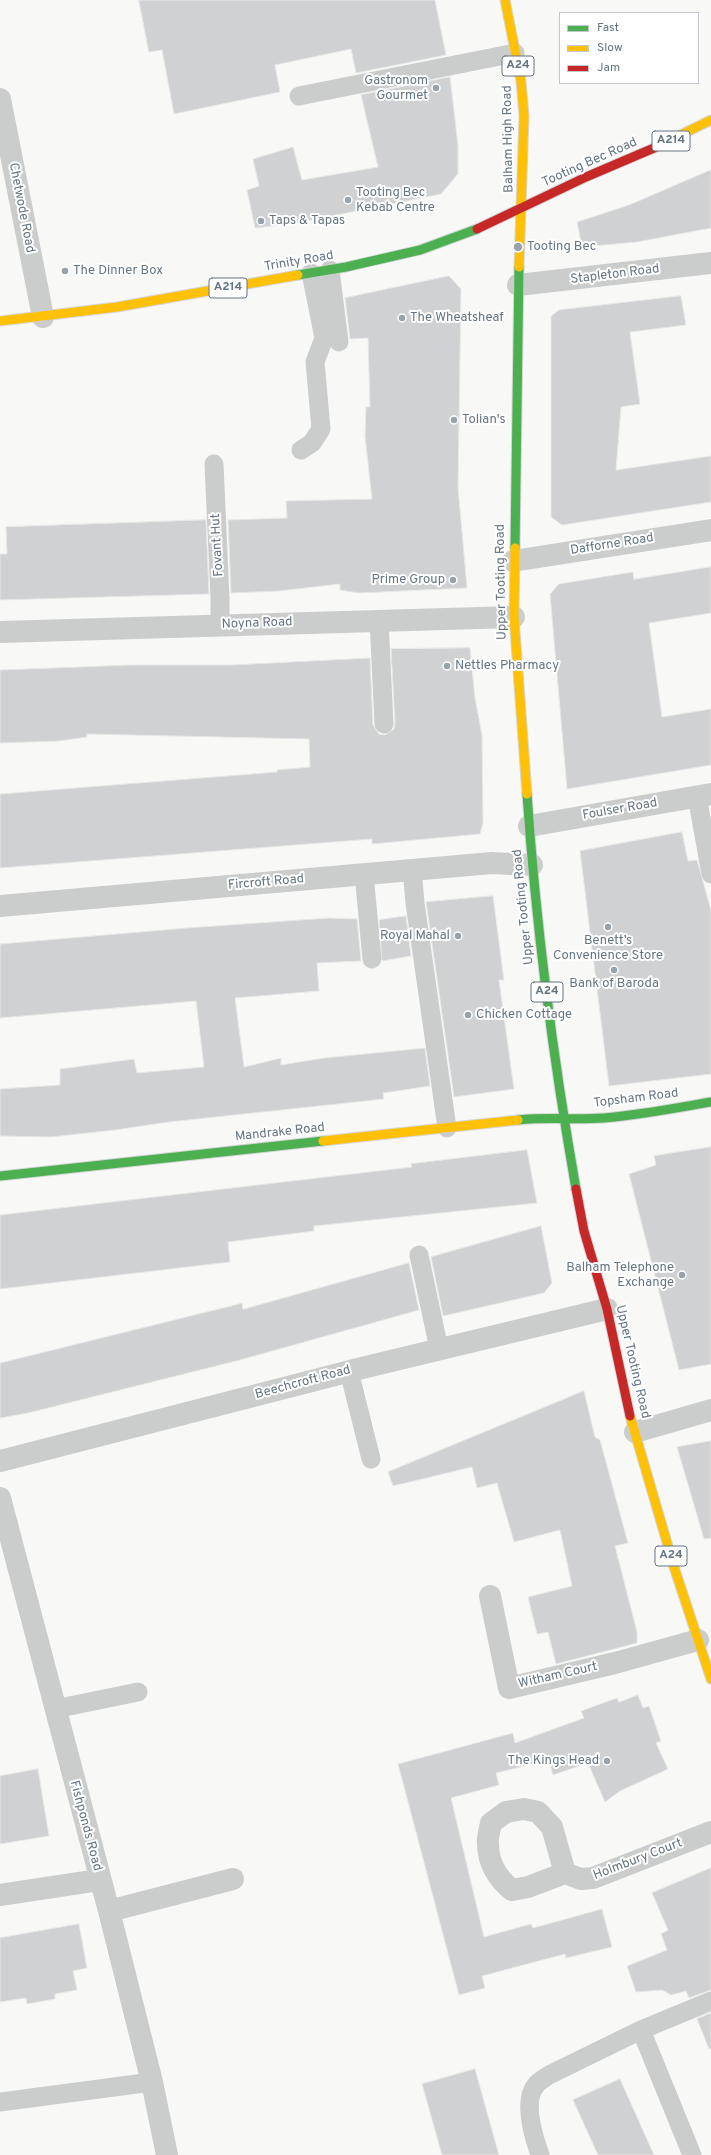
<!DOCTYPE html>
<html>
<head>
<meta charset="utf-8">
<style>
	body { margin:0 }
	#map { position:relative; width:711px; height:2155px; overflow:hidden; background:#f8f8f7; font-family:Overpass,sans-serif }
	canvas { display:block }
	.legend { position:absolute; left:559px; top:12px; width:140px; height:72px; box-sizing:border-box; background:#fff; border:1px solid #c1c7cd; margin:0; padding:5px 7px; list-style:none; font-size:12px; color:#647481 }
	.legend li { display:flex; align-items:center; gap:8px; height:20px }
	.legend b { width:20px; border:1px solid #c1c7cd }
</style>
</head>
<body>
<div id="map">
<canvas width="711" height="2155"></canvas>
<ul class="legend">
<li><b style="height:5px;background:#4caf50"></b>Fast</li>
<li><b style="height:5px;background:#ffc107"></b>Slow</li>
<li><b style="height:5px;background:#c62828"></b>Jam</li>
</ul>
</div>
<script>
const g = document.querySelector('canvas').getContext('2d');
g.lineJoin = 'round';
function paint(path, color) { g.fillStyle = color; g.fill(path, 'evenodd'); }
function trace(path, color, width, dash) { g.strokeStyle = color; g.lineWidth = width; g.lineCap = dash ? 'butt' : 'round'; g.setLineDash(dash || []); g.stroke(path); }
function label(font, color, halo, rows, align = 'center') {
  g.font = font + ' Overpass,sans-serif'; g.lineWidth = 4; g.setLineDash([]); g.textBaseline = 'middle'; g.strokeStyle = halo; g.fillStyle = color; for (const [text, x, y, turn = 0] of rows) {
    g.save(); g.translate(x, y); g.rotate((+turn || 0) * Math.PI / 180); g.textAlign = isNaN(turn) ? turn : align; if (halo) g.strokeText(text, 0, 0); g.fillText(text, 0, 0); g.restore();
  }
}
const building = new Path2D(`
	M139,0H435L446,55L356,73L351,49L275,65L280,92L174,114L162,50L149,52Z
	M450,77L458,145V174L441,194L292,224L255,228L247,190L259,186L253,159L293,147L302,180L378,167L361,95Z
	M711,170V228L637,242L582,247L577,222L629,205Z
	M449,276L461,289L458,487L467,588L359,593L340,590V584L279,591L231,593L228,520L287,518L286,501L372,499L365,436L366,407H370L368,338L350,339L345,298Z
	M681,296L686,325L630,332L640,404L621,407L616,470L711,456V502L562,525L551,517V316L559,310Z
	M206,520L209,594L0,600V554H7L6,527Z
	M711,567V613L649,623L662,717L711,709V765L567,789L550,594L559,584L633,572L634,579Z
	M470,648L475,698L482,735L483,823L480,834L372,844V839L0,868V794L277,772V770L310,767L309,739L87,734V737L60,741L0,743V670L131,665H232L370,658L373,725L379,734L385,735L394,729L395,723L391,649Z
	M682,832L688,861L697,860L711,910V1074L609,1086L580,851Z
	M493,896L504,980H499L514,1089L454,1097L426,902Z
	M406,916L411,956L382,961L379,920Z
	M329,918L357,919L361,961L317,963L319,991L235,998L244,1067L281,1058V1065L324,1058L425,1048L430,1086L383,1093L384,1099L169,1122L115,1130L51,1137L0,1136V1089L60,1085V1069L134,1059L137,1073L204,1067L196,1001L0,1018V944L187,928Z
	M711,1147V1364L679,1370L629,1174L656,1165L654,1156Z
	M527,1150L537,1203L314,1226V1231L228,1242L230,1262L0,1289V1215L412,1167L411,1164Z
	M541,1226L552,1283L544,1293L443,1316L431,1257Z
	M409,1263L419,1310L240,1360L28,1413L0,1418V1363L235,1305L242,1303L243,1309Z
	M584,1391L595,1437L600,1440L628,1543L615,1546L637,1632V1643L556,1664L548,1632L537,1634L528,1597L572,1586L560,1530L514,1542L497,1483L477,1488L472,1467L393,1486L388,1472Z
	M711,1441V1538L704,1539L677,1447Z
	M638,1695L643,1708L649,1706L661,1741L656,1743L668,1769L620,1791L605,1802L588,1763L553,1775L549,1760L496,1773L499,1785L451,1798L484,1937L531,1924L533,1928L602,1909L612,1947L566,1958L565,1954L482,1976L485,1988L459,1995L398,1764L513,1733L515,1743L584,1718L581,1711L617,1698L619,1702Z
	M38,1769L49,1836L0,1844V1776Z
	M711,1868V1990L689,1998L686,1991L671,1995L662,1990L636,1992L627,1966L667,1950L661,1934L668,1930L652,1893Z
	M79,1924L87,1968L73,1971L77,1990L55,1994V1999L27,2004L26,1998L0,2002V1938Z
	M711,2013V2049H709L697,2019Z
	M475,2069L499,2155H442L422,2084Z
	M620,2079L654,2155H598L573,2100Z`);
const lane = new Path2D(`
	M299,96L515,53
	M330,270L339,342
	M301,450L312,443L321,429L315,362L324,338L311,273
	M214,464L220,598V626
	M379,620L384,724
	M697,796L711,874
	M412,869L415,903L447,1128
	M364,874L372,959
	M419,1255L439,1349
	M349,1371L371,1459
	M55,1709L138,1692
	M641,2030L692,2155
	M0,2102L152,2082
	M540,2155C534,2138 522,2101 536,2085C539,2081 545,2078 549,2075L641,2030L711,2001`);
const street = new Path2D(`
	M0,99L43,317
	M518,285L711,263
	M513,561L711,530
	M0,632L514,617
	M529,826L711,794
	M0,906L492,863L532,865
	M635,1432L711,1410
	M0,1461L362,1368L607,1309
	M0,1498L109,1911L152,2082L167,2155
	M490,1596L509,1688L615,1663L698,1640
	M565,1873L552,1827L538,1812L524,1809L506,1812L491,1823C490,1829 487,1838 488,1844C488,1863 498,1879 512,1890L528,1887L565,1873L581,1879L593,1878L711,1832
	M0,1895L99,1880
	M109,1911L233,1879`);
const fast = new Path2D(`
	M298,275L346,267L420,250L477,229
	M515,548L519,267
	M527,794C536,926 553,1058 576,1189
	M518,1120C547,1117 575,1120 604,1118C640,1115 676,1108 711,1102
	M0,1176L323,1141`);
const slow = new Path2D(`
	M505,0L521,81L524,116L519,267
	M654,148L711,120
	M0,321L117,307L298,275
	M515,548L514,617L527,794
	M323,1141L518,1120
	M630,1416L675,1570L711,1679`);
const jam = new Path2D(`
	M477,229L586,177L654,148
	M576,1189L584,1231L607,1309L630,1416`);
const markers = [
	[436,88,4,"#98a2aa"],
	[348,200,4,"#98a2aa"],
	[261,221,4,"#98a2aa"],
	[518,247,5,"#98a2aa"],
	[65,271,4,"#98a2aa"],
	[402,318,4,"#98a2aa"],
	[454,420,4,"#98a2aa"],
	[453,580,4,"#98a2aa"],
	[447,666,4,"#98a2aa"],
	[608,927,4,"#98a2aa"],
	[458,936,4,"#98a2aa"],
	[614,970,4,"#98a2aa"],
	[468,1015,4,"#98a2aa"],
	[682,1275,4,"#98a2aa"],
	[607,1761,4,"#98a2aa"]
];
const shields = [
	[518,66,32],
	[671,141,38],
	[228,288,38],
	[547,992,32],
	[671,1556,32]
];
const shieldNames = [
	["A24",518,66],
	["A214",671,141],
	["A214",228,288],
	["A24",547,992],
	["A24",671,1556]
];
const poiNames = [
	["Gastronom",428,81,"right"],
	["Gourmet",428,96,"right"],
	["Tooting Bec",356,193],
	["Kebab Centre",356,208],
	["Taps & Tapas",269,221],
	["Tooting Bec",527,247],
	["The Dinner Box",73,271],
	["The Wheatsheaf",410,318],
	["Tolian's",462,420],
	["Prime Group",445,580,"right"],
	["Nettles Pharmacy",455,666],
	["Royal Mahal",450,936,"right"],
	["Benett’s",608,941,"center"],
	["Convenience Store",608,956,"center"],
	["Bank of Baroda",614,984,"center"],
	["Chicken Cottage",476,1015],
	["Balham Telephone",674,1268,"right"],
	["Exchange",674,1283,"right"],
	["The Kings Head",599,1761,"right"]
];
const streetNames = [
	["Balham High Road",509,139,-91],
	["Tooting Bec Road",590,163,-24],
	["Chetwode Road",21,208,79],
	["Trinity Road",299,262,-10],
	["Stapleton Road",615,275,-7],
	["Fovant Hut",218,545,-93],
	["Dafforne Road",612,545,-9],
	["Upper Tooting Road",502,582,-91],
	["Noyna Road",257,624,-2],
	["Foulser Road",620,810,-10],
	["Fircroft Road",266,883,-5],
	["Upper Tooting Road",524,907,-96],
	["Topsham Road",636,1099,-7],
	["Mandrake Road",280,1133,-6],
	["Upper Tooting Road",632,1362,77],
	["Beechcroft Road",303,1383,-15],
	["Witham Court",558,1676,-13],
	["Fishponds Road",85,1826,75],
	["Holmbury Court",638,1860,-21]
];
paint(building, '#cfd1d2');
trace(building, '#e8e8e7', 1);
trace(fast, '#d5d6d7', 11);
trace(slow, '#d5d6d7', 11);
trace(jam, '#d5d6d7', 11);
trace(lane, '#cbcdcd', 19);
trace(street, '#cbcdcd', 22);
trace(fast, '#4caf50', 9);
trace(slow, '#ffc107', 9);
trace(jam, '#c62828', 9);
for (const [x, y, r, color] of markers) { const dot = new Path2D(); dot.arc(x, y, r, 0, 2 * Math.PI); g.fillStyle = color; g.fill(dot); trace(dot, '#fff', 1.5); }
for (const [x, y, w] of shields) { const box = new Path2D(); box.roundRect(x - w / 2, y - 10, w, 20, 3); g.fillStyle = '#fff'; g.fill(box); trace(box, '#647481', 1); }
label('bold 12px', '#647481', null, shieldNames);
label('13px', '#647481', '#fff', poiNames, 'left');
label('13px', '#647481', '#fff', streetNames);
</script>
</body>
</html>
